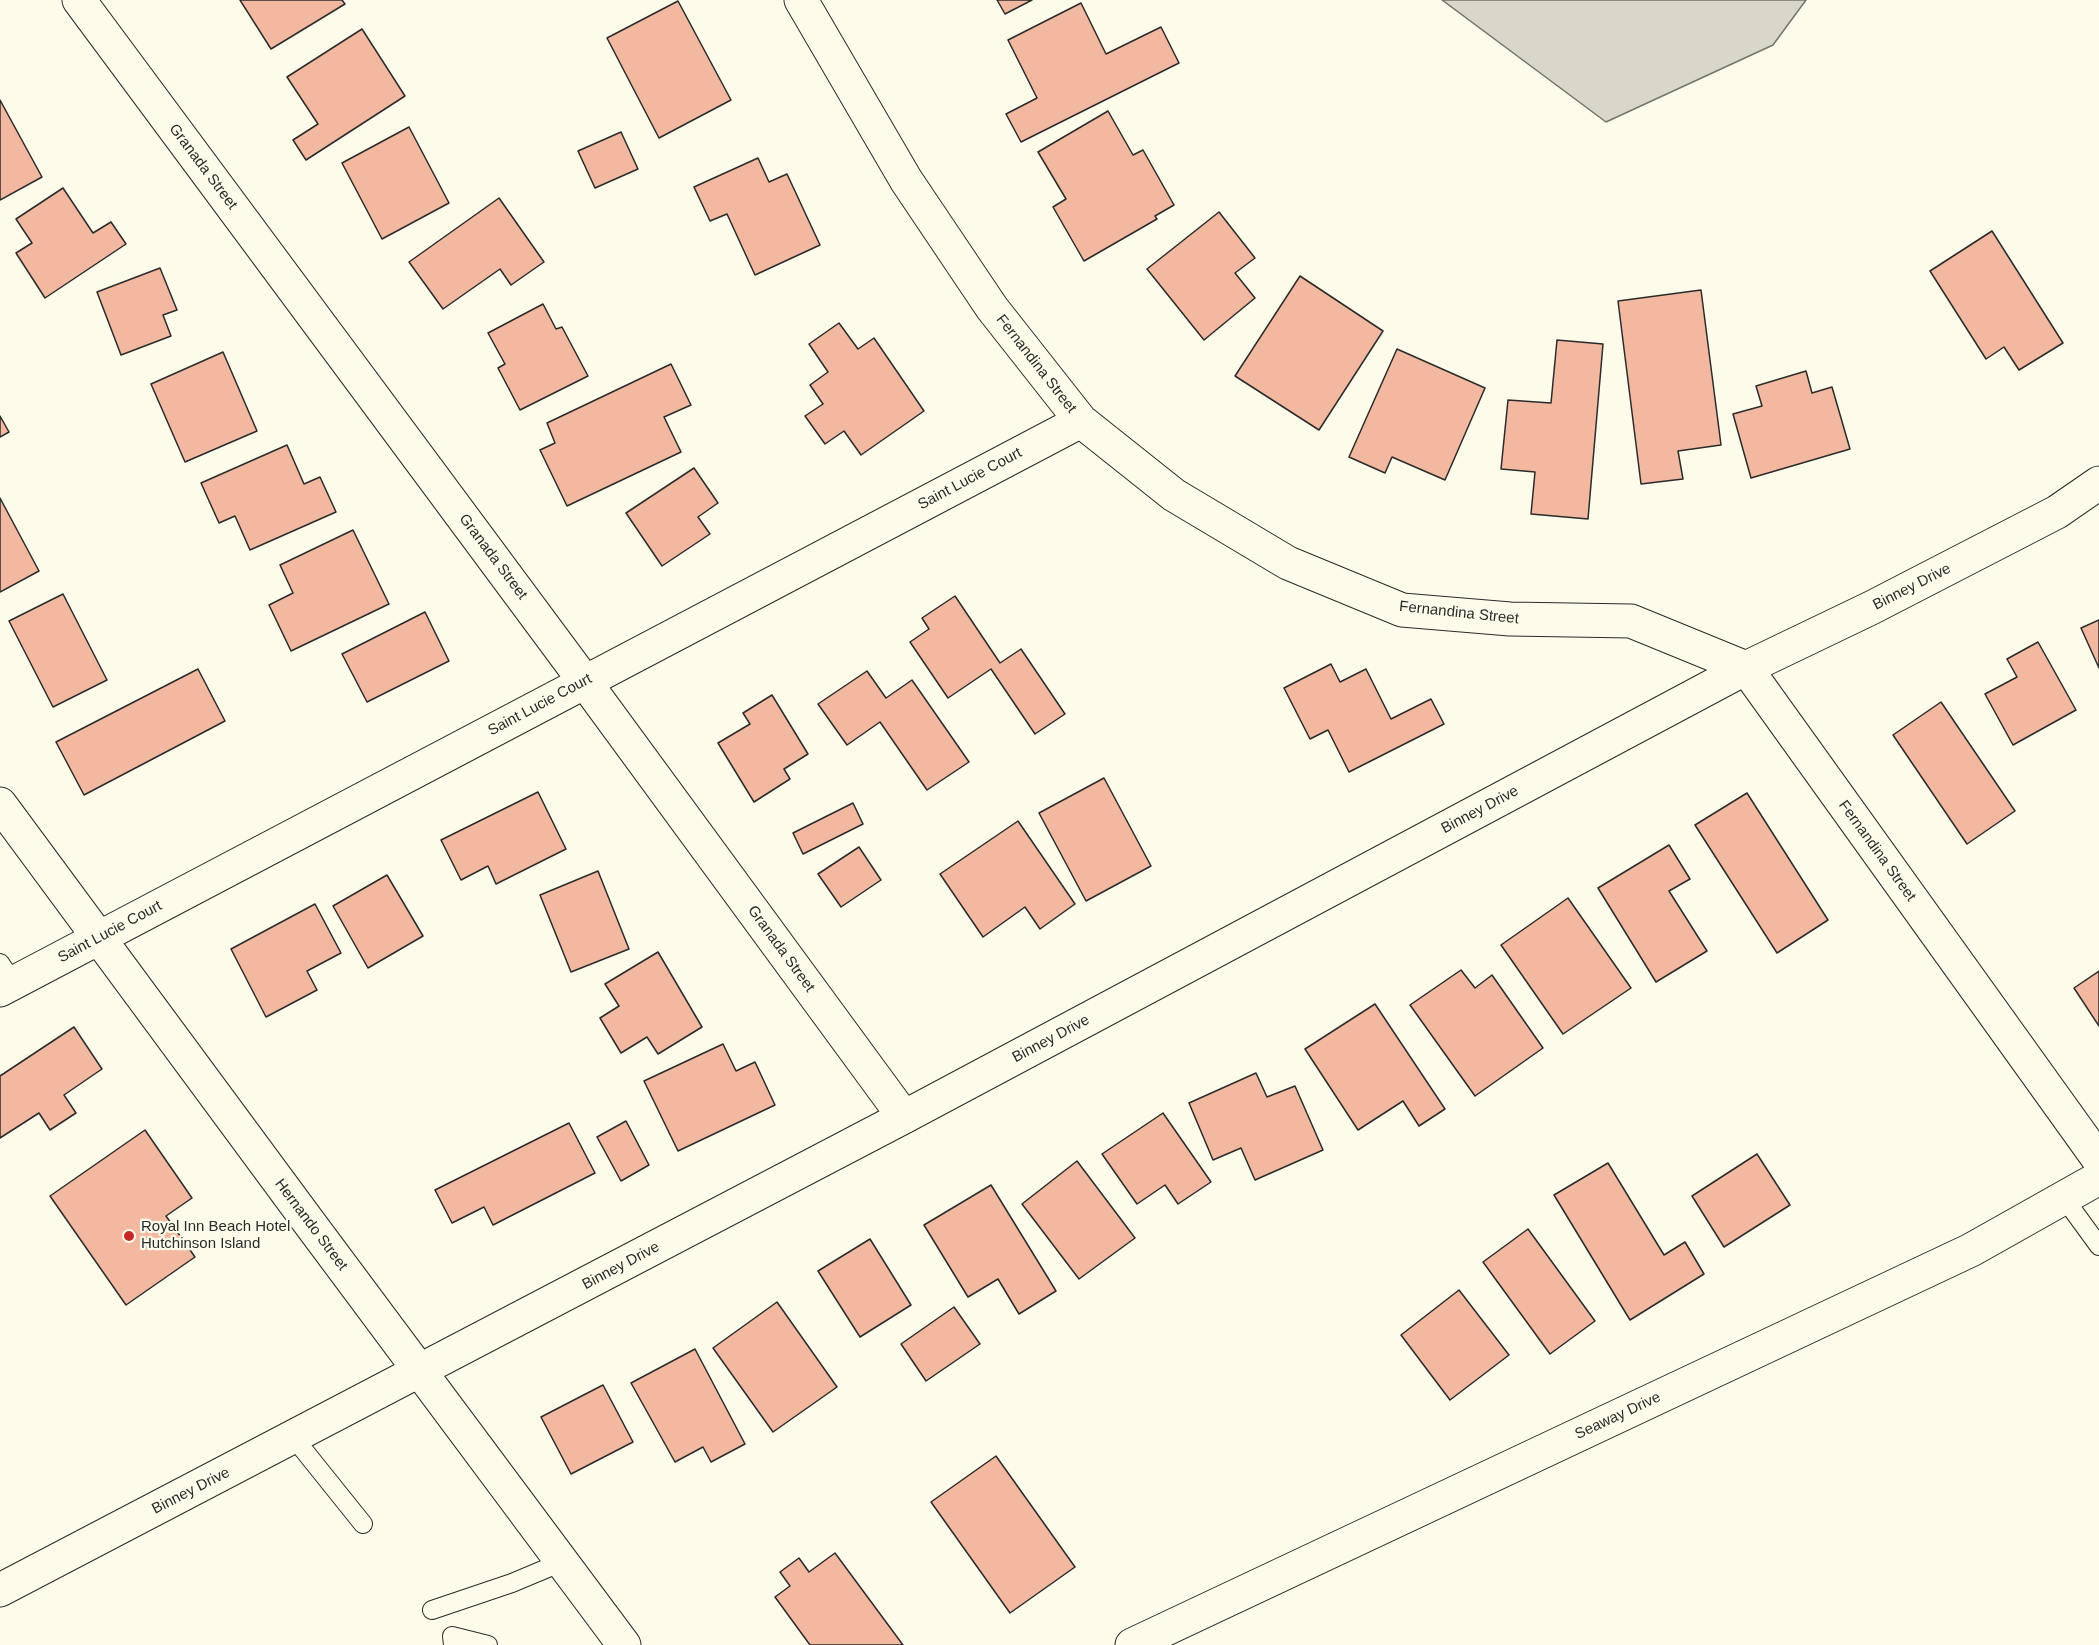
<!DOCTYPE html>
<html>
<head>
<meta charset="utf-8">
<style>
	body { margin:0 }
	canvas { display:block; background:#fdfbea }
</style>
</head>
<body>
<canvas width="2099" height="1645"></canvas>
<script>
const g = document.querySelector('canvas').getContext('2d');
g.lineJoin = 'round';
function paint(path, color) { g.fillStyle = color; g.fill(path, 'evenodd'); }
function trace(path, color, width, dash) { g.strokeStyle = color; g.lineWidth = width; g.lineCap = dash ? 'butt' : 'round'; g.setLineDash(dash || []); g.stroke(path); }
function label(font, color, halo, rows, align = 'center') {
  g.font = font + ' Helvetica,sans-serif'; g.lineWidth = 4.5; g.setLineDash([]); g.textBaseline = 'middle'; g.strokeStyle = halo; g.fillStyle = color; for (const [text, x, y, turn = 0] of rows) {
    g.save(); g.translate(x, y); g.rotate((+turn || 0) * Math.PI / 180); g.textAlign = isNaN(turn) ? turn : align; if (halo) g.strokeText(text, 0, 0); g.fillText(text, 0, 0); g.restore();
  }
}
const water = new Path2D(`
	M1442,0H1806L1773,45L1606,122Z`);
const building = new Path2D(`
	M240,0H342L345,4L271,49Z
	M997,0H1032L1005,14Z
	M678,1L731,100L659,138L607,38Z
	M1081,3L1106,54L1161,27L1179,63L1021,142L1006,114L1037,98L1008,40Z
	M362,29L405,96L306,160L293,140L318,124L287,77Z
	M0,100L42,177L0,200Z
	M1108,111L1133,155L1143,150L1174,205L1155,216L1157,219L1084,261L1053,207L1066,199L1038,152Z
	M409,127L449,203L382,239L342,163Z
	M621,132L638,169L595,188L578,151Z
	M758,158L769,182L787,174L820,245L755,275L727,214L710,221L694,187Z
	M63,188L93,233L111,222L126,244L45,298L16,253L32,243L16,219Z
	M499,198L544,262L511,285L500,269L443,309L409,262Z
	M1219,212L1255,258L1235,273L1255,298L1204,340L1147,269Z
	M1992,231L2063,343L2019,370L2004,347L1986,359L1930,271Z
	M160,268L177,310L163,315L171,336L121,355L97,292Z
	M1300,276L1383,331L1319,430L1235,376Z
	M1701,290L1721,445L1678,451L1683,479L1641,484L1618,301Z
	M543,304L556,329L562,327L588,376L520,410L498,368L505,364L488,333Z
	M839,323L858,349L874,338L924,411L861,455L844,431L825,444L805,416L823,404L810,385L828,372L809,344Z
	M1557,340L1603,344L1588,519L1531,514L1535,472L1501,469L1508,400L1551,403Z
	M1397,349L1485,388L1445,480L1392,457L1385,473L1349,457Z
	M223,352L257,431L185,462L151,384Z
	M671,364L691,405L664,417L681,452L567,506L540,450L555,443L547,423Z
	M1806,371L1812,393L1832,387L1850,449L1751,478L1733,414L1762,406L1756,386Z
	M0,416L9,432L0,437Z
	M287,445L304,484L320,477L336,512L250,550L235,516L219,523L201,483Z
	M694,468L718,503L698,517L710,534L662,566L626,513Z
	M0,498L39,571L0,592Z
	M353,530L389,604L291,651L269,605L293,593L280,565Z
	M63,594L107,680L53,707L9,621Z
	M955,596L1000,663L1021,649L1065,714L1035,734L991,669L948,698L910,642L929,629L922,618Z
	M425,612L449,661L367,702L342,654Z
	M2099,620V668L2081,628Z
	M2038,642L2076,710L2013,745L1985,694L2017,677L2007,659Z
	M1331,664L1340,682L1366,669L1391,719L1431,699L1444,724L1349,772L1328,730L1310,739L1284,688Z
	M198,669L225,721L84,795L56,742Z
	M867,671L886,698L912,680L969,762L927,790L880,722L847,745L818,704Z
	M772,695L808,754L784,769L790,779L754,802L718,743L750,724L743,713Z
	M1941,702L2015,811L1967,844L1893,735Z
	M1104,778L1151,866L1086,901L1039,813Z
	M538,792L566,849L496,884L488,866L461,880L441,840Z
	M1747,793L1828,920L1777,953L1695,825Z
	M853,803L863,824L803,854L793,833Z
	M1018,821L1075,904L1040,929L1025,907L983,937L940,874Z
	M1669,845L1690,879L1669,891L1707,951L1656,982L1598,888Z
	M859,847L881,880L841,907L818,874Z
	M598,871L629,949L571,972L540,895Z
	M387,875L423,936L368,968L333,906Z
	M1568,898L1631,988L1563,1034L1501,945Z
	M315,904L341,953L307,971L317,990L266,1017L231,949Z
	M658,952L702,1027L658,1054L647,1037L621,1053L600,1018L619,1006L605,984Z
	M1461,970L1475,988L1492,975L1543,1048L1475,1096L1410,1005Z
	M2099,971V1026L2074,988Z
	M1375,1004L1445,1109L1419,1126L1403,1101L1358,1130L1305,1049Z
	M74,1027L102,1069L64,1095L76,1113L50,1130L39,1113L0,1138V1076Z
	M723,1044L736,1071L755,1062L775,1105L678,1151L644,1081Z
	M1256,1073L1267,1097L1295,1086L1323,1150L1255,1180L1241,1148L1213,1160L1189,1103Z
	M1163,1113L1211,1182L1178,1204L1165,1185L1137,1204L1102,1154Z
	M626,1121L649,1165L621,1181L597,1137Z
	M569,1123L595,1173L493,1225L484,1207L452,1223L435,1190Z
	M145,1130L192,1198L166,1216L195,1257L126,1305L50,1196Z
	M1757,1154L1790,1205L1724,1247L1692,1196Z
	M1077,1161L1135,1238L1079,1279L1022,1204Z
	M1608,1163L1664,1255L1685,1242L1704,1274L1630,1320L1554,1195Z
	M991,1185L1056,1291L1019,1314L998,1279L968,1297L924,1225Z
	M1528,1229L1595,1321L1550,1354L1483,1262Z
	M870,1239L911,1305L860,1337L818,1271Z
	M1459,1290L1509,1355L1450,1400L1401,1335Z
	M777,1302L837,1387L773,1432L713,1348Z
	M954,1307L980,1344L926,1381L901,1344Z
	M695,1349L745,1444L711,1462L703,1447L675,1462L631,1383Z
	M603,1385L633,1442L571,1474L541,1417Z
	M996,1456L1075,1567L1010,1613L931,1502Z
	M835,1553L903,1645H810L775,1597L790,1586L780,1572L799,1558L809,1572Z`);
const service = new Path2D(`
	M0,963L13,983
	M2064,1198L2099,1246
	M294,1438L363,1524
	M432,1610L512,1583L562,1562
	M453,1645L452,1636L488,1645`);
const minor = new Path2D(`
	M79,0L585,682L904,1117
	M801,0L906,180L992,308L1081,421L1174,495L1288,563L1402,610L1510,619L1631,621L1746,668L2099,1160
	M0,804L308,1221L624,1645
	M0,990L1081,421
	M0,1590L904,1117L1746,668L1871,608L2057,512L2099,483`);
const primary = new Path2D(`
	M1132,1645L1971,1250L2099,1178`);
const markers = [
	[129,1236,6,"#c62828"]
];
const streetNames = [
	["Granada Street",203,167,53],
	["Fernandina Street",1036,364,52],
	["Saint Lucie Court",970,479,-28],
	["Granada Street",493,557,53],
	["Binney Drive",1912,587,-27],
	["Fernandina Street",1459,613,6],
	["Saint Lucie Court",540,705,-28],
	["Binney Drive",1480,810,-28],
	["Fernandina Street",1877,851,54],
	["Saint Lucie Court",110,932,-28],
	["Granada Street",781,949,54],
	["Binney Drive",1051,1039,-28],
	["Hernando Street",311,1225,53],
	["Binney Drive",621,1266,-28],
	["Seaway Drive",1618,1416,-25],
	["Binney Drive",191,1491,-27]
];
const poiNames = [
	["Royal Inn Beach Hotel",141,1227],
	["Hutchinson Island",141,1244]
];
paint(water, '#d8d7c9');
trace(water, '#74746e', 1.5);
paint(building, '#f2b8a0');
trace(building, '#2b2b2b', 1.5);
trace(service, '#2b2b2b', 20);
trace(minor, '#2b2b2b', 35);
trace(primary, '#2b2b2b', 35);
trace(service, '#fdfbea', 18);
trace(minor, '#fdfbea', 33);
trace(primary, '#fdfbea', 33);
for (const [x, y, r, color] of markers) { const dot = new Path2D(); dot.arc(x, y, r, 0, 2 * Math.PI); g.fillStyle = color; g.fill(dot); trace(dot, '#fdfbea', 2); }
label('15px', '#2b2b2b', '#fdfbea', streetNames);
label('15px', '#2b2b2b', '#fdfbea', poiNames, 'left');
</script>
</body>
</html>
